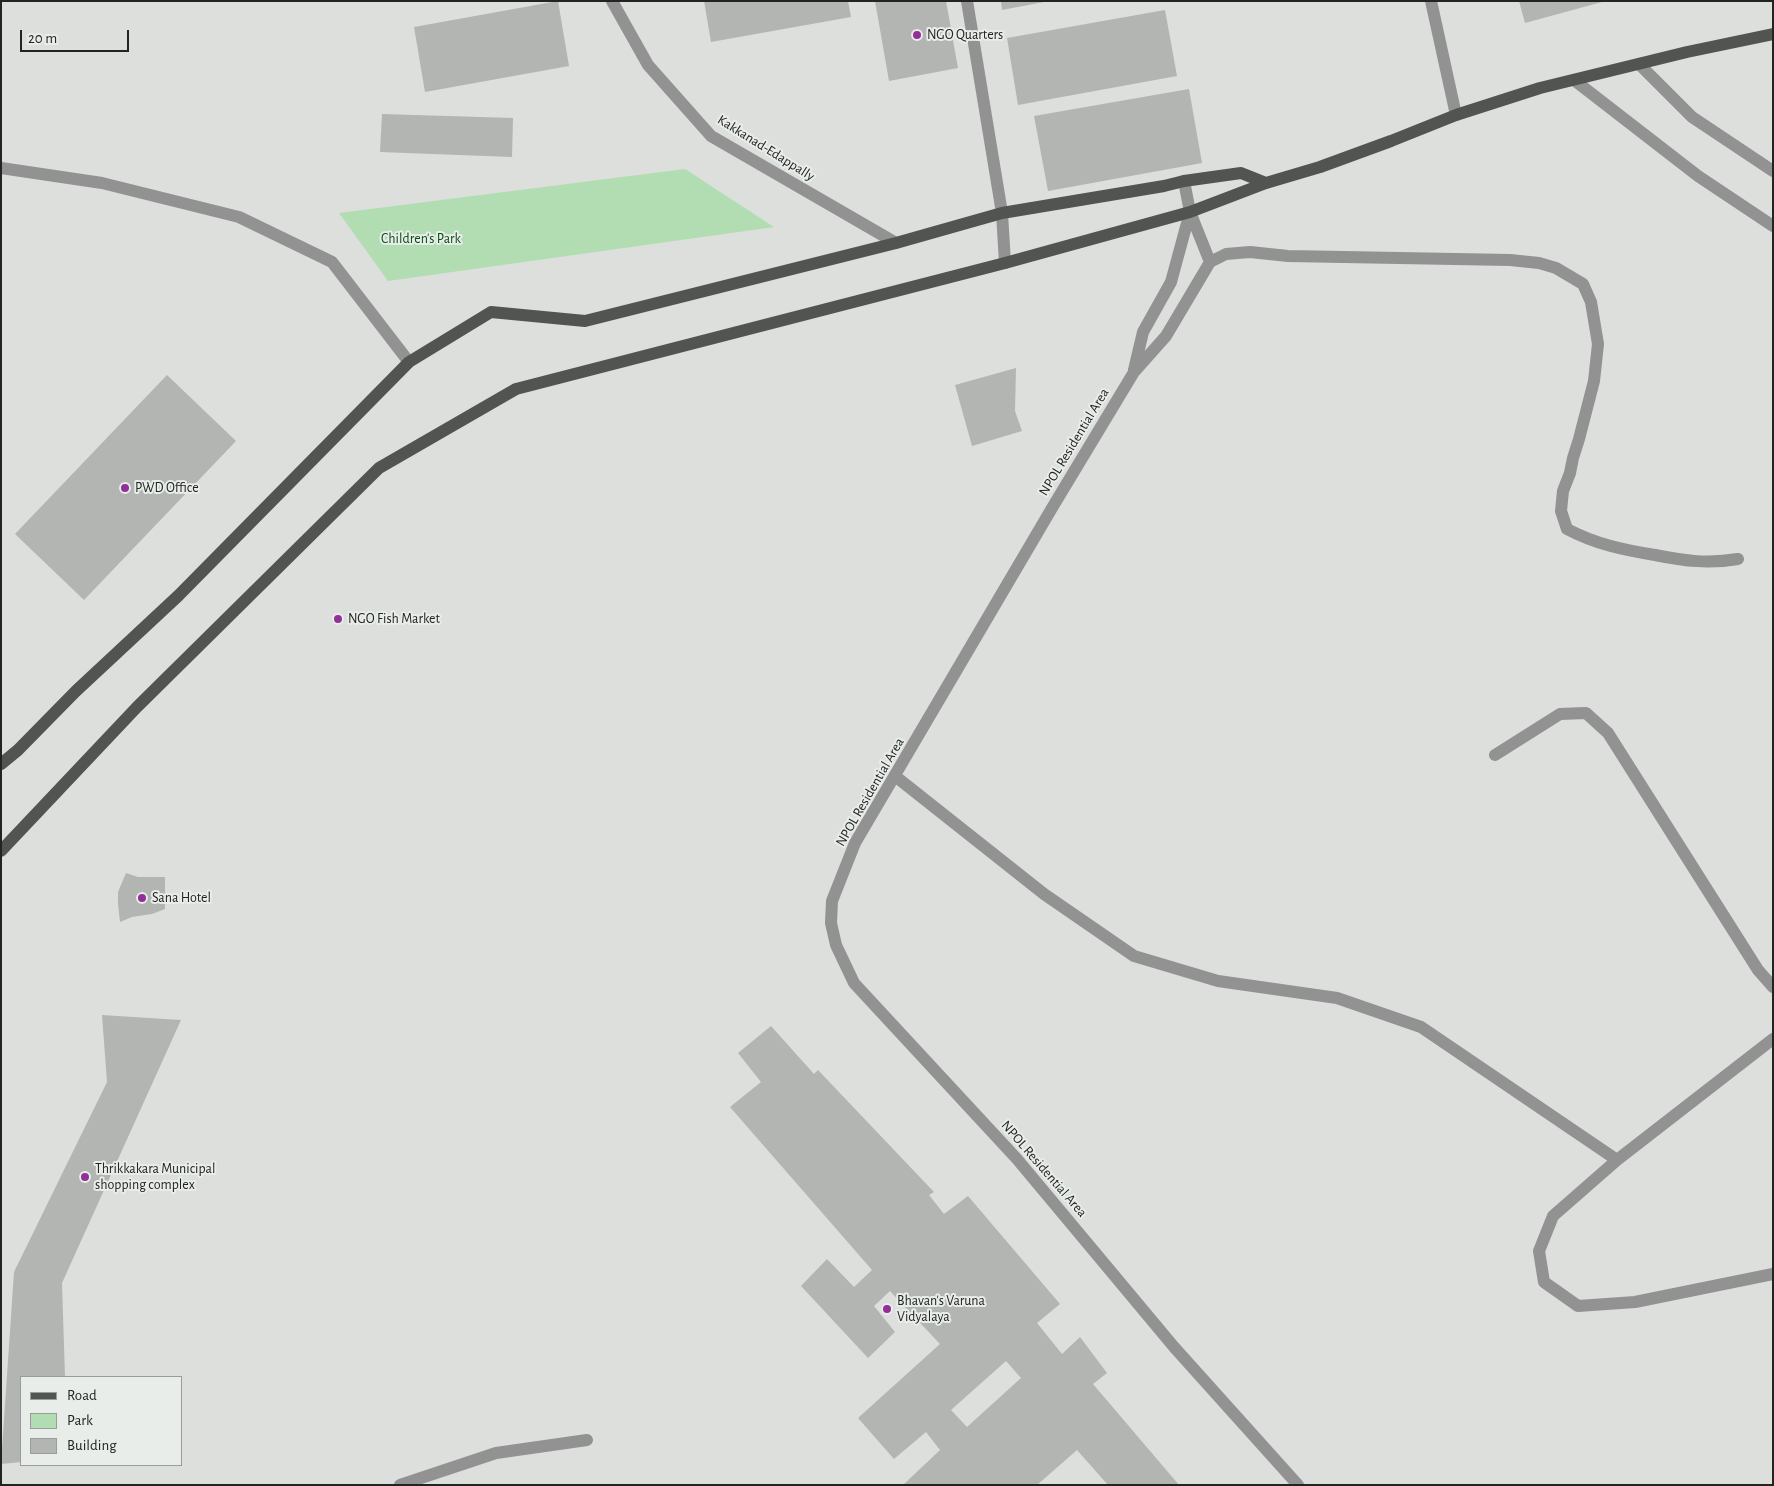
<!DOCTYPE html>
<html>
<head>
<meta charset="utf-8">
<style>
	body { margin:0 }
	#map { position:relative; width:1774px; height:1486px; overflow:hidden; background:#dcdfdc; font-family:"Alegreya Sans",sans-serif }
	canvas { display:block }
	.frame { position:absolute; inset:0; border:2px solid #222422; pointer-events:none }
	.legend { position:absolute; left:20px; top:1376px; width:162px; height:90px; box-sizing:border-box; background:#e9ede9; border:1px solid #999d99; margin:0; padding:6px 9px; list-style:none; font-size:15px; color:#222422 }
	.legend li { display:flex; align-items:center; gap:10px; height:25px }
	.legend b { width:25px; border:1px solid #999d99 }
	.scale { position:absolute; left:20px; top:30px; width:109px; height:22px; box-sizing:border-box; border:2px solid #222422; border-top:0; padding-left:6px; font-size:15px; line-height:18px; white-space:nowrap; color:#222422; -webkit-text-stroke:4px #e9ede9; paint-order:stroke }
</style>
</head>
<body>
<div id="map">
<canvas width="1774" height="1486"></canvas>
<div class="frame"></div>
<ul class="legend">
<li><b style="height:6px;background:#525452"></b>Road</li>
<li><b style="height:14px;background:#b2ddb2"></b>Park</li>
<li><b style="height:14px;background:#b2b5b2"></b>Building</li>
</ul>
<div class="scale">20 m</div>
</div>
<script>
const g = document.querySelector('canvas').getContext('2d');
g.lineJoin = 'round';
function paint(path, color) { g.fillStyle = color; g.fill(path, 'evenodd'); }
function trace(path, color, width, dash) { g.strokeStyle = color; g.lineWidth = width; g.lineCap = dash ? 'butt' : 'round'; g.setLineDash(dash || []); g.stroke(path); }
function label(font, color, halo, rows, align = 'center') {
  g.font = font + ' "Alegreya Sans",sans-serif'; g.lineWidth = 4; g.setLineDash([]); g.textBaseline = 'middle'; g.strokeStyle = halo; g.fillStyle = color; for (const [text, x, y, turn = 0] of rows) {
    g.save(); g.translate(x, y); g.rotate((+turn || 0) * Math.PI / 180); g.textAlign = isNaN(turn) ? turn : align; if (halo) g.strokeText(text, 0, 0); g.fillText(text, 0, 0); g.restore();
  }
}
const green = new Path2D(`
	M685,169L774,227L388,281L339,213Z`);
const building = new Path2D(`
	M558,1L569,66L425,92L414,27Z
	M704,1H848L851,17L711,42Z
	M875,1H946L958,68L889,81Z
	M1001,1H1044V2L1002,10Z
	M1519,1H1602V2L1525,23Z
	M1165,10L1177,76L1018,105L1007,38Z
	M1189,89L1202,163L1048,191L1034,116Z
	M382,114L513,118L512,157L380,152Z
	M1016,368L1015,411L1022,431L972,446L955,385Z
	M167,375L236,441L84,600L15,534Z
	M126,873L138,877H165V909L152,914L132,917L120,922L118,904V892Z
	M102,1015L181,1020L62,1283L65,1377H21V1462L1,1464L14,1272L107,1082Z
	M771,1026L814,1074L818,1070L934,1192L929,1195L944,1214L968,1196L1060,1304L1037,1323L1062,1354L1080,1337L1107,1373L1093,1384L1179,1485H1108L1077,1450L1037,1485H903L940,1450L926,1432L894,1459L858,1418L940,1344L890,1291L874,1306L895,1332L868,1358L801,1286L827,1259L854,1287L872,1270L730,1107L761,1082L738,1053ZM1006,1361L1021,1378L967,1427L951,1410Z`);
const minor = new Path2D(`
	M612,1L648,65L711,136L896,243
	M967,1L1002,213L1005,263
	M1431,1L1456,115
	M1639,64L1692,117L1773,171
	M1574,80L1698,176L1773,226
	M1,168L102,183L239,217L332,262L409,362
	M1184,181L1190,212L1210,262
	M1210,262L1166,336L1134,372L1052,508L855,843L832,901L831,923L836,945L854,983L1017,1159L1174,1347L1298,1485
	M1210,262L1226,254L1250,252L1288,256L1510,260L1539,263L1556,268L1583,284L1591,302L1598,344L1594,381L1579,439L1573,458L1570,473L1563,491L1561,511L1567,529C1595,544 1624,550 1655,555C1685,561 1708,564 1738,559
	M1134,370L1143,332L1171,282L1190,212
	M1495,755L1560,714L1586,713L1608,733L1758,970L1773,987
	M895,776L1044,894L1134,956L1218,981L1337,998L1421,1027L1617,1160
	M1773,1039L1617,1160L1553,1216L1539,1251L1544,1282L1578,1306L1635,1302L1773,1274
	M400,1485L496,1453L587,1440`);
const major = new Path2D(`
	M1,764L18,750L76,691L178,596L409,362L491,312L585,321L896,243L1002,213L1164,186L1184,181L1241,173L1266,183
	M1,851L137,707L379,468L516,389L1005,263L1190,212L1266,183L1320,167L1391,141L1456,115L1540,88L1687,52L1773,34`);
const markers = [
	[917,35,5,"#913097"],
	[125,488,5,"#913097"],
	[338,619,5,"#913097"],
	[142,898,5,"#913097"],
	[85,1177,5,"#913097"],
	[887,1309,5,"#913097"]
];
const poiNames = [
	["NGO Quarters",927,35],
	["PWD Office",135,488],
	["NGO Fish Market",348,619],
	["Sana Hotel",152,898],
	["Thrikkakara Municipal",95,1169],
	["shopping complex",95,1185],
	["Bhavan's Varuna",897,1301],
	["Vidyalaya",897,1317]
];
const streetNames = [
	["Kakkanad-Edappally",766,148,32],
	["NPOL Residential Area",1074,442,-59],
	["NPOL Residential Area",870,792,-60],
	["NPOL Residential Area",1044,1169,49]
];
const parkNames = [
	["Children's Park",421,239]
];
paint(green, '#b2ddb2');
paint(building, '#b2b5b2');
trace(minor, '#919291', 12);
trace(major, '#525452', 12);
for (const [x, y, r, color] of markers) { const dot = new Path2D(); dot.arc(x, y, r, 0, 2 * Math.PI); g.fillStyle = color; g.fill(dot); trace(dot, '#e9ede9', 2); }
label('14px', '#222422', '#e9ede9', poiNames, 'left');
label('14px', '#222422', '#e9ede9', streetNames);
label('14px', '#044d13', '#e9ede9', parkNames);
</script>
</body>
</html>
